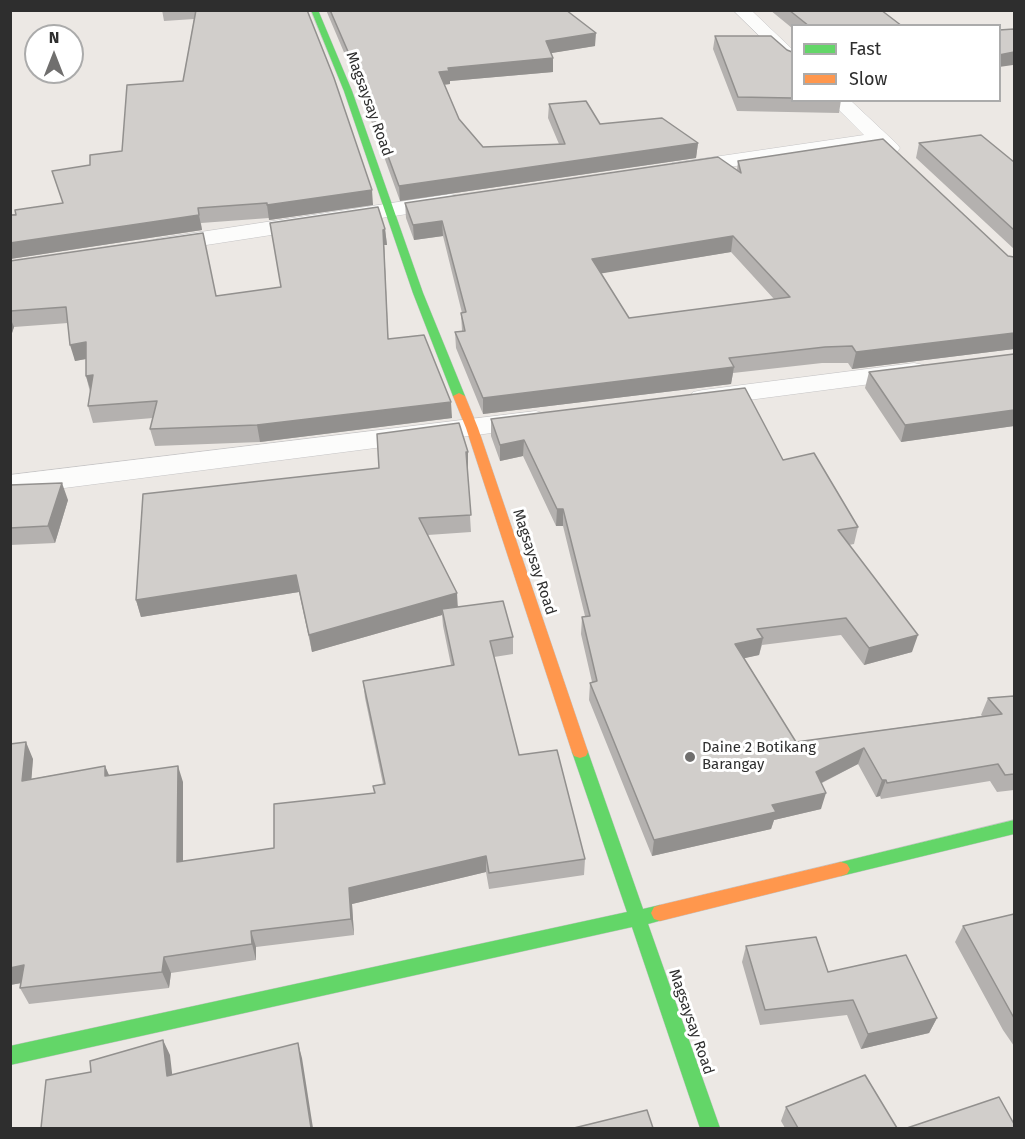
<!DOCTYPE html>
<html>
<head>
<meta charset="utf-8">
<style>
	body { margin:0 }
	#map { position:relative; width:1025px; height:1139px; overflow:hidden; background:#ece8e4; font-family:"Fira Sans",sans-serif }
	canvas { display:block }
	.frame { position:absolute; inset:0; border:12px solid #2e2e2e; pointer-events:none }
	.legend { position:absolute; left:791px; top:24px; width:210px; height:78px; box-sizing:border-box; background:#fff; border:2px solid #ababab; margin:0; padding:8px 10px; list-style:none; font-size:18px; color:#2e2e2e }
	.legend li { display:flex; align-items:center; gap:12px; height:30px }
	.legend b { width:30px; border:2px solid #ababab }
	.north { position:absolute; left:24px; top:24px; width:60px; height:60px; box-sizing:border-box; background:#fff; border:2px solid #ababab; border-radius:50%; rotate:0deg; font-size:16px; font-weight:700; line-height:24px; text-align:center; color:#2e2e2e }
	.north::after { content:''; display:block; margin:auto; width:21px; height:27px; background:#706f6e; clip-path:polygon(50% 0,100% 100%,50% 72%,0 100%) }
</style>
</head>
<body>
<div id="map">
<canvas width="1025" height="1139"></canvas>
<div class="frame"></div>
<ul class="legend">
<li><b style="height:8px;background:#63d668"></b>Fast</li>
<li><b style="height:8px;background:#ff974d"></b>Slow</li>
</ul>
<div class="north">N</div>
</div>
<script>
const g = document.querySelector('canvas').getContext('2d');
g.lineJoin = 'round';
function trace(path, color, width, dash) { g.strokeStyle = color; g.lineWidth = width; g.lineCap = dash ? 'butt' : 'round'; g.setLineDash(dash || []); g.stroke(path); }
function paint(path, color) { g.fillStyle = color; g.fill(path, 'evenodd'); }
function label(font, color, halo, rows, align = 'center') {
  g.font = font + ' "Fira Sans",sans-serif'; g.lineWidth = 6; g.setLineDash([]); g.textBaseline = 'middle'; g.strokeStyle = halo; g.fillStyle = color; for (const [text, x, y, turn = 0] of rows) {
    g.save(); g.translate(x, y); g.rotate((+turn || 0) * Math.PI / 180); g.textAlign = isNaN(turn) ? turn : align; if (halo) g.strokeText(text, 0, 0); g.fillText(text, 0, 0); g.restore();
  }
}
const street = new Path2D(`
	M733,10H751L792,49V63L786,62Z
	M829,100H850L897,144L900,148L897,152C887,155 883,153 875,146L680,174L672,173L669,168L672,163L680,162L864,135Z
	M451,194L459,196L462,201L459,206L161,252L153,250L149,245L153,240L161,238Z
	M914,363L924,365L928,371L924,377L703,406L693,404L689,398L693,392L703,390Z
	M536,411L546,414L550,420L546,426L10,495V475Z`);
const fast = new Path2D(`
	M311,10H318L352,91L423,293L465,396L463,398L459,399L453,396L413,293L344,91Z
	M580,746L586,748L588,752L643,909L660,905L666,907L669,913L666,919L648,924L720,1128H700L632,927L10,1065V1046L627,912L572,752L574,748Z
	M1014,820V834L841,876L835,874L832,869L835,864L841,862Z`);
const slow = new Path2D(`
	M459,393L465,396L478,428L588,752L586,756L580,758L574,756L572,752L466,428L453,396Z
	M841,862L847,864L850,869L847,874L841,876L660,921L654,919L651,913L654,907L660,905Z`);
const wall = new Path2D(`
	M162,10H307L373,205L269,220V218L201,223L202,230L10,259V215L62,203L90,165L122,151L183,81L194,19L164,21Z
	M326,10H566L595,46L551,53L553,72L450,81V84L444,85L459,119L483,147L559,144L548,118L549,104L600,124L698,143L696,158L400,201L360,90Z
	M770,10H881L902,26H792V28Z
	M715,36L792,52V100H841L839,113L737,111L713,49Z
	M919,143L1014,162V249L916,158Z
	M738,161L1008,256L1014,257V349L852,369L848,363H822L733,373L731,384L483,414L456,348L455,332L462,331L461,313H462L443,236L414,240L406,218L405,203L737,170ZM731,252L774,299L629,318L601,273Z
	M385,229L387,245H384L388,339L452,418L260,442L155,446L150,429L153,418L93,423L88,406L90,392L86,376V359L75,361L68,323L14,327L10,339V261L216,296L281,287Z
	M1014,354V426L901,442L865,388L869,372Z
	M491,419L783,460L858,527L854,544L849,545L912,652L864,665L841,635L762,645L759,655L744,658L796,742L982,716L981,715L988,698L1014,696V790L997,792L990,781L881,799L880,796L876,797L858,764L822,783L821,809L774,820L771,829L652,856L589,700L590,683L592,682L581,634L582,617L585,616L563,526H556L523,456L500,461L491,436Z
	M467,469L471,532L428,535L458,607L513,637V654L494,657L519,755L585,859L584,875L489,889L486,872L352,904L354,935L256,947V960L171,973L169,988L29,1004L20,988L21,983L10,985V744L33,759L31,779L105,766L109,776L183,782V861L274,848L374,793L373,786L383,784L365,698L363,681L451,665L443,626L442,615L312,652L299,592L141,617L136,600L143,494L468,469Z
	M10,485L68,500L55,543L10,545Z
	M1014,914V1046L1003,1030L955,942L963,926Z
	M746,946L937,1018L929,1033L861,1049L847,1015L760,1025L742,962Z
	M786,1107L897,1128H785L781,1121Z`);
const shadedWall = new Path2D(`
	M596,33L595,46L546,54V41Z
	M1014,52V60L1013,65L999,67V55Z
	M553,58V72L450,81V84L439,85V72L448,68Z
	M698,143L696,158L400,201L399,186Z
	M372,190L373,205L269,220L267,205Z
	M199,215L202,230L10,259V243Z
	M442,221L443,236L414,240L413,225Z
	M385,229L387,245H384L389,355L383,230Z
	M733,236L731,252L592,275V259Z
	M10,317L14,327L10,339Z
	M1014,333V349L852,369L856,352Z
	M86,342L91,358L75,361L70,345Z
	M734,367L731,384L483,414V398Z
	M93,375L91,392L86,376Z
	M451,402L452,418L260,442L257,425Z
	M1014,410V426L901,442L905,425Z
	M524,440L523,456L500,461V445Z
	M466,452H468V469H466Z
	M62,483L68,500L55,543L48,526Z
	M557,509H563V526H556Z
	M296,575L299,592L141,617L136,600Z
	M457,593L458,610L442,609V615L312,652L309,635Z
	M918,635L912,652L864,665L869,648Z
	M763,638L759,655L732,661L735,644Z
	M26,742L33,759L30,798L22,781Z
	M864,748L858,764L811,788L816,772Z
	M105,766L112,782L105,776Z
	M178,766L183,782V878L177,862Z
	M882,780H886L880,796L876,797Z
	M826,793L821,809L774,820L771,829L652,856L654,840L772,805Z
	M486,856V872L352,904L354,935L351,919L349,888Z
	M251,931L256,947V960L252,944Z
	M164,957L171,973L169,988L162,972Z
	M24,965L33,981L10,985V968Z
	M937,1018L929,1033L861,1049L868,1034Z
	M163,1040L170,1055L174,1090L167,1076Z
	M298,1043L302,1058L313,1128H311Z`);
const building = new Path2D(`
	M196,10H307L334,78L372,190L267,205V203L198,208L199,215L10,243V215H16L15,210L63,203L52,171L90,165V155L122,151L127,85L183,81Z
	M330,10H566L596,33L546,41L553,58L448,68L449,71L439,72L459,119L483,147L565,144L549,104L586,101L600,124L662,118L698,143L399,186L359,77Z
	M789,10H881L902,26H809Z
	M1014,29V52L999,55V30Z
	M715,36H771L787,50L792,52V98L738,97Z
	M981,135L1014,162V230L919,143Z
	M883,139L1008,256L1014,257V333L856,352L852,346L825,347L729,358L734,367L483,398L455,332L465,331L461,313L466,312L442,221L413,225L405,203L718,157L741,173L738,161ZM733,236L790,297L629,318L592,259Z
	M378,207L385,229L383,230L388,339L424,335L451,402L257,425L150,429L157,401L88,406L93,375L86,376V342L70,345L66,307L10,311V261L203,233L216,296L281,287L270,223Z
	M1014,354V410L905,425L869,372Z
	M745,388L783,460L814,453L858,527L838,530L918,635L869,648L846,618L757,629L763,638L735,644L796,742L1002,714L988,698L1014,696V774L1005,775L998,764L887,783L886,780H882L864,748L816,772L826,793L772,805L776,812L654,840L590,683L597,681L582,617L590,616L563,509H557L524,440L500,445L491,419Z
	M459,423L468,452H466L471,515L419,518L457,593L309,635L296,575L136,600L143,494L379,468L377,434Z
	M62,483L48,526L10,528V485Z
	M503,601L513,637L490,641L519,755L557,750L585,859L489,873L486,856L349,888L351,919L251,931L252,944L164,957L162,972L20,988L24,965L10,968V744L26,742L22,781L105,766V776L178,766L177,862L274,848V804L375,793L373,786L385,784L363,681L454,665L442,609Z
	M1014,914V1018L963,926Z
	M816,937L828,972L906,955L937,1018L868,1034L853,1000L765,1010L746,946Z
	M163,1040L167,1076L298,1043L311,1128H41L46,1080L91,1072L90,1061Z
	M865,1075L897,1128H798L786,1107Z
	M999,1097L1014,1124V1128H907Z
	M647,1110L653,1128H574Z`);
const markers = [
	[690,757,6,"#706f6e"]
];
const streetNames = [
	["Magsaysay Road",369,104,70],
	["Magsaysay Road",534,562,72],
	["Magsaysay Road",691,1022,71]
];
const poiNames = [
	["Daine 2 Botikang",702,748],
	["Barangay",702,765]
];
trace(street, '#c5c4c5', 1);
trace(fast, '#c5c4c5', 1);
trace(slow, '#c5c4c5', 1);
paint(street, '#fcfcfb');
paint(fast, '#63d668');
paint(slow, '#ff974d');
paint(wall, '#b4b1af');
paint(shadedWall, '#92908e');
paint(building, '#d1cecb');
trace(building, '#92908e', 1.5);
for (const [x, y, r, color] of markers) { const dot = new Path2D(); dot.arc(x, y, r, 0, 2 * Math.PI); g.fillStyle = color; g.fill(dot); trace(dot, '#fff', 2); }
label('15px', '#2e2e2e', '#fff', streetNames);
label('15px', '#2e2e2e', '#fff', poiNames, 'left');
</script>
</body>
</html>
